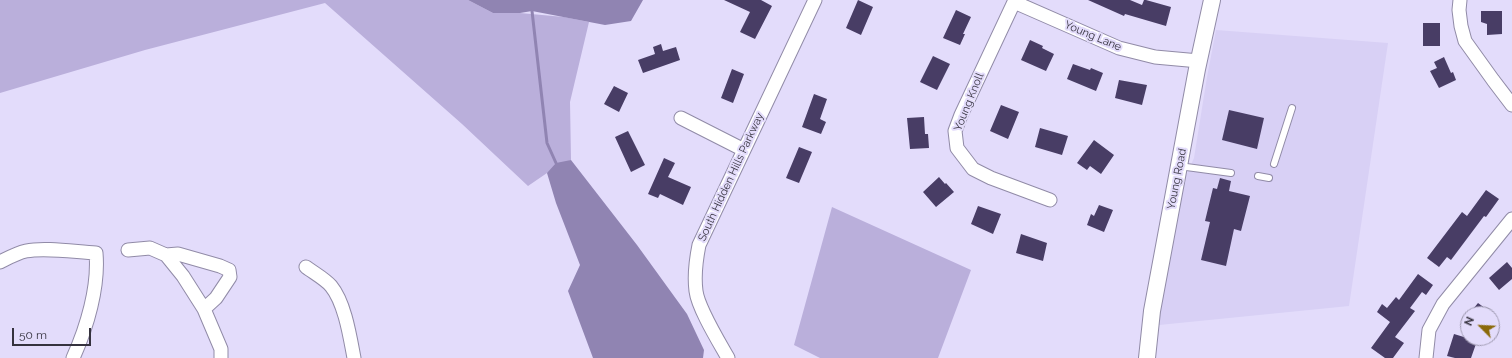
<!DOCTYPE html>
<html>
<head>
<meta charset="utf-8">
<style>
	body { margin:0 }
	#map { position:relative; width:1512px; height:358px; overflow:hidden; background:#e3dcfb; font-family:Raleway,sans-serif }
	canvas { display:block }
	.north { position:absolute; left:1460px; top:306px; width:40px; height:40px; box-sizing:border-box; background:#e3dcfb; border:1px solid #9d98af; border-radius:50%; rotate:294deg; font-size:11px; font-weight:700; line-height:16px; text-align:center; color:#35323e }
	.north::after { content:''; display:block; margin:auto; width:14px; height:18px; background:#8b6a0a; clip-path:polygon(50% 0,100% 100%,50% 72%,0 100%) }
	.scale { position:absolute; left:12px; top:328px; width:79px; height:18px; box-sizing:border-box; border:2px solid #35323e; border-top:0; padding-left:5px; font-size:12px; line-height:14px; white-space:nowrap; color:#35323e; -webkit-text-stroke:3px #e3dcfb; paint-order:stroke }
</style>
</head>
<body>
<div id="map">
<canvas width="1512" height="358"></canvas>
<div class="north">N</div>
<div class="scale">50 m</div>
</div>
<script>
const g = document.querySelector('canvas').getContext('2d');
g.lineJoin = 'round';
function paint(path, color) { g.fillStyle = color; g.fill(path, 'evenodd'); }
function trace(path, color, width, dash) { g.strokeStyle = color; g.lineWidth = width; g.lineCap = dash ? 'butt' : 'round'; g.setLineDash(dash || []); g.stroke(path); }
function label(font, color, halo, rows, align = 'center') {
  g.font = font + ' Raleway,sans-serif'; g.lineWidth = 4; g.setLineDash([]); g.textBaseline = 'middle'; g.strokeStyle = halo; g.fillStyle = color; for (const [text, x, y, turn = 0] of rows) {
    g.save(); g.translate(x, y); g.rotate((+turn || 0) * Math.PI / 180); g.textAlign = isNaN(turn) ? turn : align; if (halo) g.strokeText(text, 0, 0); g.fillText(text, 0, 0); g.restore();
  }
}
const built = new Path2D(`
	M1216,30L1388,43L1349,306L1159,325L1172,207L1194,158L1207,77Z`);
const green = new Path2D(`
	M0,0H468L493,13H520L564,17L589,22L570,102L571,160L547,173L528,186L462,124L325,3L145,50L0,93Z
	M832,207L971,270L938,358H820L794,345Z`);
const water = new Path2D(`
	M468,0H643L631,21L605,25L532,11L520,13H493Z
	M571,160L637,245L687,314L704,350L703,358H593L568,291L580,265L556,203L547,173L556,163Z`);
const stream = new Path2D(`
	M532,11L547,143L556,163`);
const building = new Path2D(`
	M724,0H761L772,6L755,39L740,32L750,12Z
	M858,0L873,7L861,35L846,28Z
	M1088,0H1130L1142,5L1144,0H1146L1171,7L1166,26L1125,14L1124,16Z
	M956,10L971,17L963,34H965L960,45L943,38Z
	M1481,11H1502V34L1487,35V24L1481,22Z
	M1423,23H1440V46H1423Z
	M1030,40L1043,46L1042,48L1054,54L1046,71L1021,60Z
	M661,44L663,51L676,47L680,60L643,73L638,60L655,54L653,47Z
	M933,56L950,64L937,90L920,82Z
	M1444,57L1451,73L1453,72L1456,80L1439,88L1430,71L1437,68L1434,62Z
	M1073,64L1090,70L1091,68L1103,73L1096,91L1067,79Z
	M732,69L744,74L733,103L721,98Z
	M1119,80L1147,85L1142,105L1115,98Z
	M614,86L628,93L619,112L604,104Z
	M814,94L827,99L820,119L826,122L821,134L802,127Z
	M1001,105L1019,112L1008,139L990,131Z
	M1229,110L1264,118L1257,149L1222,140Z
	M924,117L925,134H928L929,148L910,149L907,118Z
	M1040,128L1068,136L1062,155L1035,147Z
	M628,131L645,165L631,172L615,137Z
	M1094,140L1114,155L1101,174L1090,166L1087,170L1077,163Z
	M799,147L812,152L799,183L786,178Z
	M664,158L675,163L668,177L691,187L683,205L660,194L658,198L648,194Z
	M939,177L945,184L946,183L954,192L936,207L923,192Z
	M1220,178L1231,181L1229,191L1250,196L1241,231L1234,229L1226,266L1201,260L1210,222L1205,221L1213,188L1217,189Z
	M1486,190L1499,199L1486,217L1484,216L1451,260L1447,257L1439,267L1427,258L1462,212L1467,216Z
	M1099,205L1113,210L1104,232L1087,225L1091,214L1094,216Z
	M978,206L1001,214L993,234L971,224Z
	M1021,234L1047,243L1043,261L1016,253Z
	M1507,262L1512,268V279L1499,290L1489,278Z
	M1418,274L1433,285L1426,295L1422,292L1410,308L1415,311L1395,337L1404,343L1393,358H1385L1371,348L1390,322L1377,312L1382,304L1387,308L1396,297L1399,300Z
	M1478,303L1493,314H1469Z
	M1454,334L1477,341L1471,358H1455L1447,356Z`);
const service = new Path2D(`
	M1274,164L1292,108
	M1179,166L1231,173
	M1258,176L1269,178`);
const minor = new Path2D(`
	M1015,0L961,115L955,131L957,148L973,169L991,178L1050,200
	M1460,0L1459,10L1461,26L1465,41L1493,80L1512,105
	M1014,2L1119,48L1155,57L1199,61
	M681,118L744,150
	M128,250L150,248L166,255L183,276L204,309L221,349V358
	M166,255L178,254L220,266L229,270L230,277L216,298L204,309
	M0,262C8,258 17,253 26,251C45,247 76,252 96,253C99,287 87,327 73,358
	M306,267C314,273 325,279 331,286C345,303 350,337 354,358
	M728,358C719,342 698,308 696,291C694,276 696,260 699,245L815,0
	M1426,358L1429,330L1443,304L1512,219`);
const tertiary = new Path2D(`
	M1147,358L1152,311L1197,69L1212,0`);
const streetNames = [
	["Young Lane",1093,36,23],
	["Young Knoll",969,102,-68],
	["South Hidden Hills Parkway",731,177,-65],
	["Young Road",1177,179,-79]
];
paint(built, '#d8d0f5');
paint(green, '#baafdb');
paint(water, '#9084b2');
trace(stream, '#9084b2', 3);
paint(building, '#483d65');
trace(service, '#918ba7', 8);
trace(minor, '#918ba7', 15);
trace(tertiary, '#918ba7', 18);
trace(service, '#fff', 6);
trace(minor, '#fff', 13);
trace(tertiary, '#fff', 16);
label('11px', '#35323e', '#e3dcfb', streetNames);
</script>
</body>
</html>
